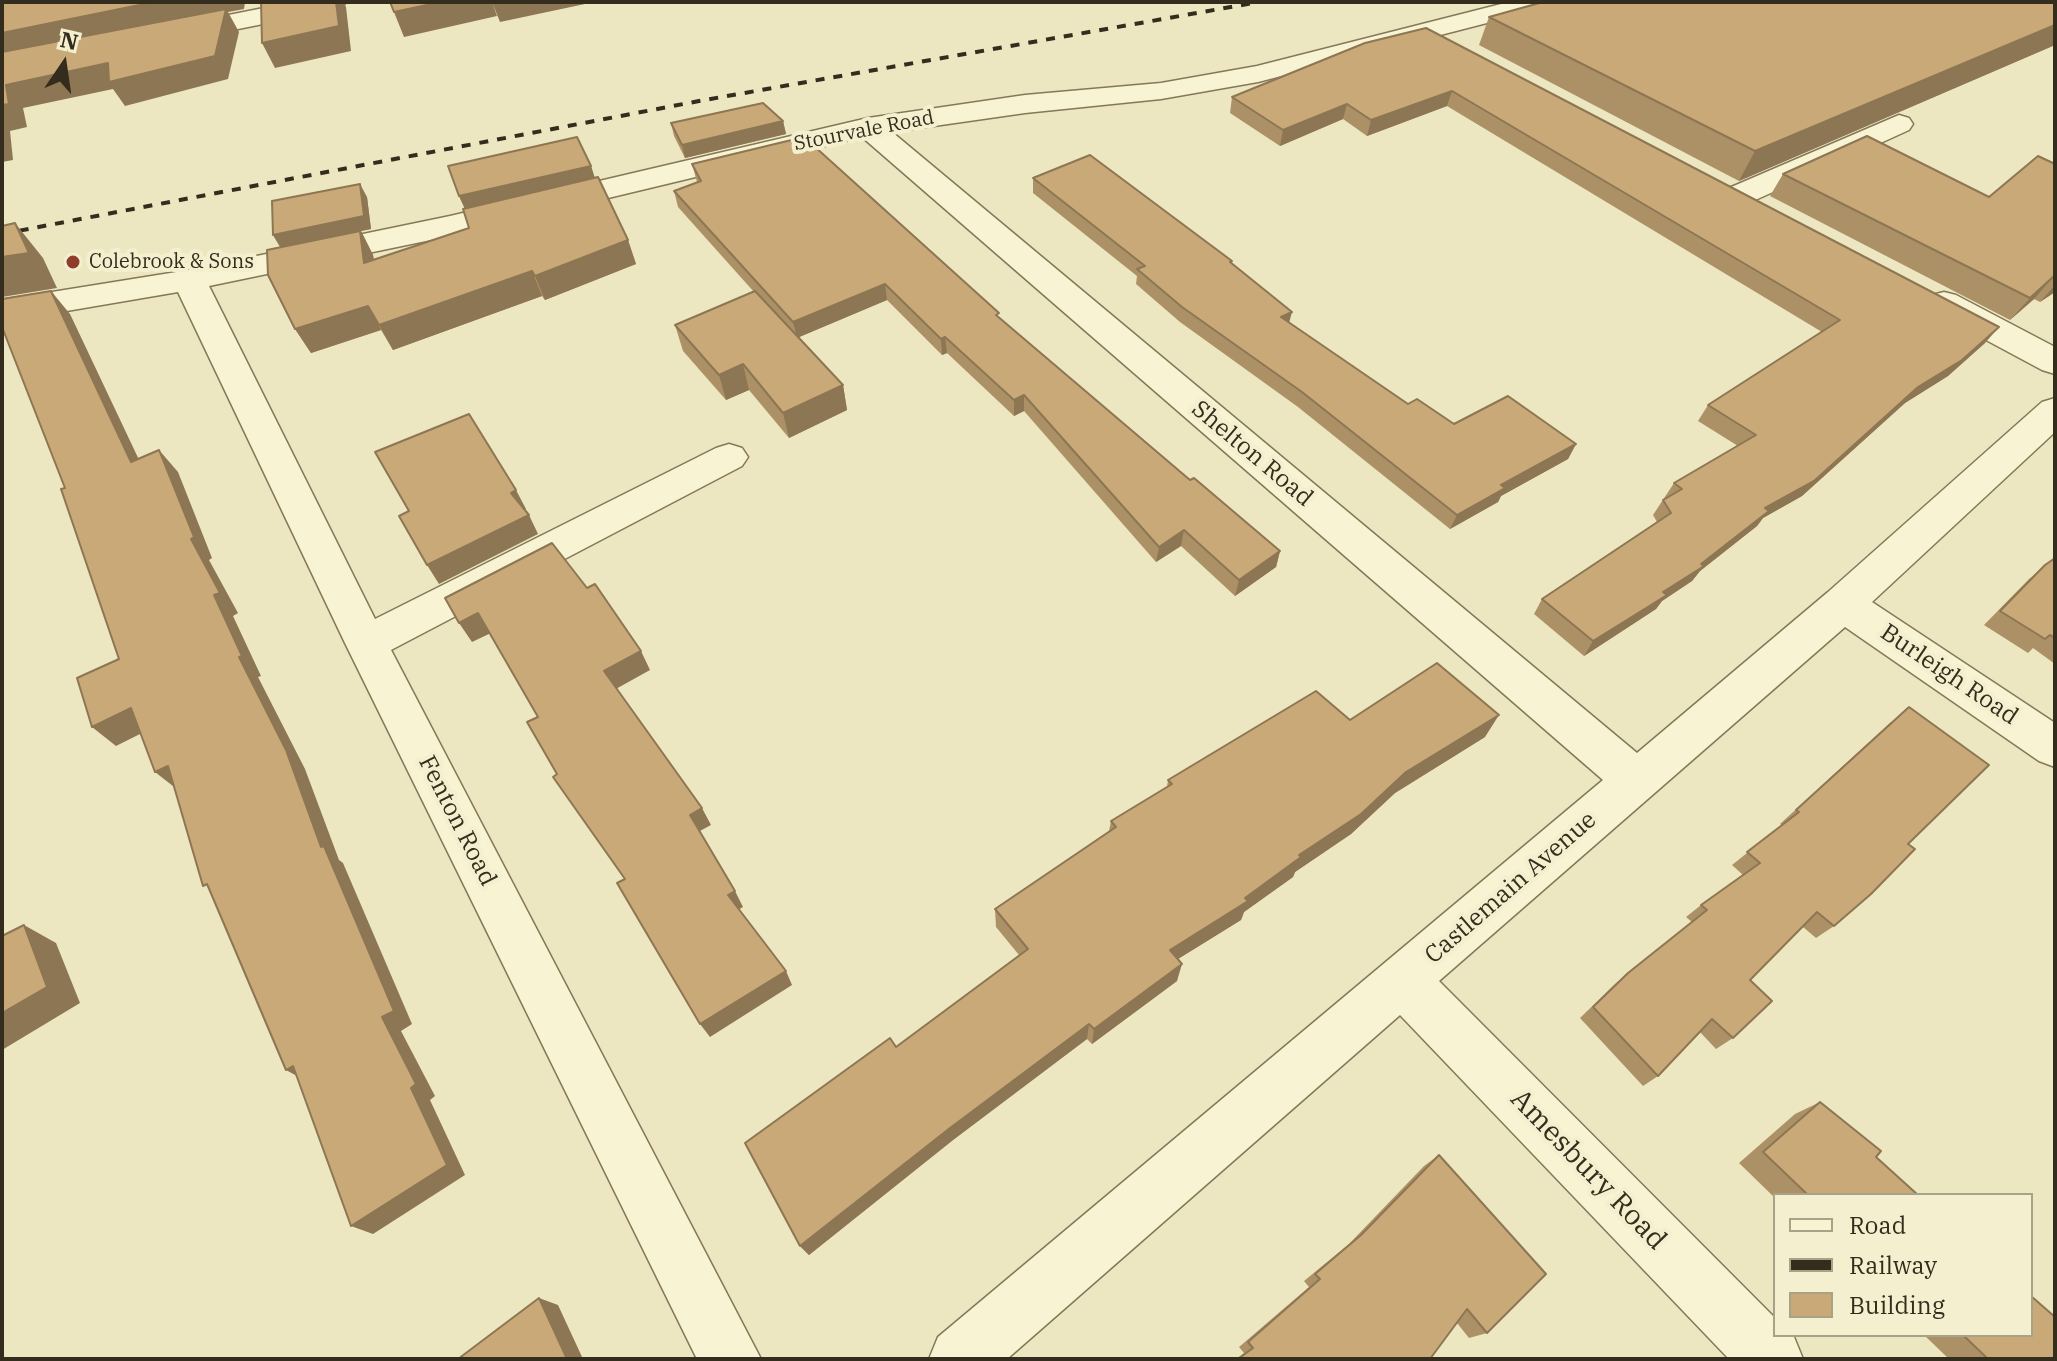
<!DOCTYPE html>
<html>
<head>
<meta charset="utf-8">
<style>
	body { margin:0 }
	#map { position:relative; width:2057px; height:1361px; overflow:hidden; background:#ece7c0; font-family:"IBM Plex Serif",serif }
	canvas { display:block }
	.frame { position:absolute; inset:0; border:4px solid #342d1d; pointer-events:none }
	.legend { position:absolute; left:1773px; top:1193px; width:260px; height:144px; box-sizing:border-box; background:#f4f0cf; border:2px solid #a7a288; margin:0; padding:10px 14px; list-style:none; font-size:24px; color:#342d1d }
	.legend li { display:flex; align-items:center; gap:16px; height:40px }
	.legend b { width:40px; border:2px solid #a7a288 }
	.north { position:absolute; left:24px; top:24px; width:80px; height:80px; -webkit-text-stroke:6px #f4f0cf; paint-order:stroke; rotate:13deg; font-size:22px; font-weight:700; line-height:32px; text-align:center; color:#342d1d }
	.north::after { content:''; display:block; margin:auto; width:28px; height:36px; background:#342d1d; clip-path:polygon(50% 0,100% 100%,50% 72%,0 100%) }
</style>
</head>
<body>
<div id="map">
<canvas width="2057" height="1361"></canvas>
<div class="frame"></div>
<ul class="legend">
<li><b style="height:10px;background:#f7f3d3"></b>Road</li>
<li><b style="height:10px;background:#342d1d"></b>Railway</li>
<li><b style="height:22px;background:#c9a977"></b>Building</li>
</ul>
<div class="north">N</div>
</div>
<script>
const g = document.querySelector('canvas').getContext('2d');
g.lineJoin = 'round';
function trace(path, color, width, dash) { g.strokeStyle = color; g.lineWidth = width; g.lineCap = dash ? 'butt' : 'round'; g.setLineDash(dash || []); g.stroke(path); }
function paint(path, color) { g.fillStyle = color; g.fill(path, 'evenodd'); }
function label(font, color, halo, rows, align = 'center') {
  g.font = font + ' "IBM Plex Serif",serif'; g.lineWidth = 8; g.setLineDash([]); g.textBaseline = 'middle'; g.strokeStyle = halo; g.fillStyle = color; for (const [text, x, y, turn = 0] of rows) {
    g.save(); g.translate(x, y); g.rotate((+turn || 0) * Math.PI / 180); g.textAlign = isNaN(turn) ? turn : align; if (halo) g.strokeText(text, 0, 0); g.fillText(text, 0, 0); g.restore();
  }
}
const minor = new Path2D(`
	M294,2H346L342,7L333,10L173,42L164,40L160,34L164,28L173,26Z
	M1509,2H1553L1549,7L1258,82L1161,99L1025,113L892,132L1637,753L1828,592L2042,402L2055,398V432L1872,602L2055,723V767L2039,761L1845,627L1439,981L1775,1318V1335L1794,1337L1803,1359H1729L1400,1015L1007,1359H929L938,1337L1603,780L862,137L450,236L209,286L375,619L716,448L729,444L742,448L748,457L742,466L391,650L761,1359H697L345,643L178,292L2,322V300L189,270L450,216L868,118L1025,95L1161,83L1257,66Z
	M1899,115L1909,118L1913,124L1909,130L1751,202L1740,204L1729,202L1725,195L1729,188Z
	M1944,292L1956,295L2055,347V374L2042,370L1932,311L1927,303L1932,295Z`);
const rail = new Path2D(`
	M2,234L699,101L1259,2`);
const wall = new Path2D(`
	M2055,2V45L1739,181L1479,45L1489,17L1604,3Z
	M1365,43L1985,343L1948,376L1905,403L1802,496L1763,518L1757,526L1700,571L1692,581L1662,601L1656,609L1584,656L1534,614L1542,599L1657,522L1653,515L1674,483L1738,446L1698,421L1708,405L1822,332L1447,106L1367,136L1343,119L1280,146L1230,113L1232,97Z
	M783,121L786,134L685,158L674,136L671,123Z
	M692,164L999,317L1190,480L1280,551L1276,567L1235,596L1181,546L1156,562L1024,411L1014,416L947,353L942,355L887,300L799,337L843,385L847,410L789,438L749,390L726,400L683,351L675,325L754,292L678,207L674,191L697,182Z
	M2055,164V292L2040,302L2034,299L2010,320L1770,196L1783,174L1989,197Z
	M591,166L595,178L628,240L636,264L545,300L542,296L393,350L381,330L311,353L295,329L280,247L273,235L367,197L371,229L361,231L373,255L374,259L469,228L465,209L459,196Z
	M1033,178L1232,264L1289,323L1408,404L1454,424L1576,444L1568,459L1501,496L1498,502L1450,529L1298,407L1180,322L1136,284L1137,276L1033,193Z
	M2055,558V664L2033,648L2028,653L1984,625L2029,579Z
	M1350,720L1485,737L1395,793L1351,834L1295,872L1293,877L1244,912L1241,920L1178,959L1177,981L1092,1044L1087,1039L953,1140L809,1255L800,1246L896,1047L1019,955L996,927L995,909L1109,831L1111,821L1167,787L1168,780Z
	M1891,722L1908,844L1834,926L1816,938L1803,927L1750,980L1733,1038L1716,1049L1700,1032L1658,1076L1643,1086L1580,1018L1615,984L1692,922L1686,917L1701,905L1743,875L1732,865L1782,825L1780,824Z
	M1820,1102L1876,1157L1918,1195H1775V1198L1739,1163L1795,1114Z
	M1439,1155L1487,1333L1469,1338L1457,1323L1430,1359H1236L1244,1353L1239,1347L1309,1287L1304,1281L1349,1244L1424,1166Z
	M1924,1335H2031L2055,1359H1949Z`);
const shadedWall = new Path2D(`
	M154,2H245L244,9L228,12L239,32L228,79L125,106L113,89L23,108L27,127L10,131L13,160L2,162V105L6,85L108,63L215,56L2,59V33Z
	M336,2H343L346,7L351,51L275,68L262,43Z
	M441,2H492L497,16L404,37L394,12Z
	M492,2H585V4L500,22Z
	M2055,25V45L1739,181L1755,151Z
	M1452,91L1447,106L1367,136L1371,120Z
	M1347,104L1343,119L1280,146L1283,130Z
	M783,121L786,134L685,158L682,145Z
	M591,166L595,179L465,209L459,196Z
	M360,184L367,197L371,229L361,231L373,255L377,287L281,248L273,235Z
	M15,223L43,258L57,288L2,297V257Z
	M628,240L636,264L545,300L535,276Z
	M532,271L542,296L393,350L379,325Z
	M2054,276L2034,299L2010,320L2030,298Z
	M885,284L887,300L797,338L793,322Z
	M2055,285V292L2040,302Z
	M51,291L70,314L150,483L131,462Z
	M368,306L381,330L311,353L295,329Z
	M1292,312L1288,327L1281,317Z
	M1999,327L1985,343L1948,376L1905,403L1802,496L1763,518L1757,526L1700,571L1692,581L1662,601L1656,609L1584,656L1593,641L1663,592L1701,564L1765,508L1918,387Z
	M945,337L947,353L942,355L941,339Z
	M743,364L749,390L726,400L719,375Z
	M843,385L847,410L789,438L783,413Z
	M1024,395V411L1014,416V400Z
	M1576,444L1568,459L1501,496L1498,502L1450,529L1457,515L1501,485Z
	M159,450L178,472L212,558L209,560L238,613L233,616L261,676L258,677L305,769L339,860L343,863L412,1024L401,1031L435,1096L430,1100L465,1175L373,1234L351,1226L411,1088L382,1017L321,847L239,657L191,539Z
	M516,490L526,509L521,512L511,493Z
	M529,515L538,534L439,584L427,565Z
	M1184,530L1181,546L1156,562L1159,547Z
	M1280,551L1276,567L1235,596L1239,580Z
	M478,613L491,633L472,642L459,623Z
	M641,651L650,670L614,690L604,671Z
	M131,708L154,727L116,746L92,727Z
	M1499,715L1485,737L1395,793L1351,834L1295,872L1293,877L1244,912L1241,920L1165,967L1170,950L1245,898L1406,772Z
	M168,766L178,790L155,772Z
	M702,808L711,825L698,832L690,815Z
	M735,891L743,907L736,911L728,895Z
	M24,925L56,943L80,1003L2,1050V1013Z
	M1182,964L1177,981L1092,1044L1094,1029Z
	M786,971L792,985L710,1037L700,1024Z
	M1089,1024L1087,1039L953,1140L809,1255L800,1246L950,1128Z
	M293,1066L308,1082L286,1070Z
	M539,1298L558,1305L583,1359H567Z`);
const building = new Path2D(`
	M2,2H154L2,33Z
	M261,2H336L339,26L262,43Z
	M390,2H441L394,12Z
	M1543,2H1602L1604,3L1611,2H2055V25L1755,151L1489,17Z
	M226,9L215,56L109,82L108,63L6,85L9,104L2,105V52Z
	M1426,28L1999,327L1962,360L1918,387L1814,481L1765,508L1769,511L1701,564L1704,566L1663,592L1667,595L1593,641L1542,599L1671,513L1663,500L1682,489L1674,483L1756,435L1708,405L1840,320L1452,91L1371,120L1347,104L1283,130L1232,97L1365,43Z
	M763,103L783,121L682,145L671,123Z
	M1867,136L1989,197L2038,156L2055,164V277L2054,276L2030,298L1783,174Z
	M577,137L591,166L459,196L448,166Z
	M804,137L999,313L996,315L1190,480L1194,478L1280,551L1239,580L1184,530L1159,547L1024,395L1014,400L945,337L941,339L885,284L793,322L674,191L701,181L692,164Z
	M1090,155L1232,261L1230,262L1292,312L1281,317L1408,404L1417,399L1454,424L1508,396L1576,444L1501,485L1505,488L1457,515L1302,392L1182,307L1137,269L1145,266L1033,178Z
	M598,177L628,240L535,276L532,271L379,325L368,306L295,329L268,275L267,250L360,231L364,263L469,228L463,209Z
	M360,184L364,216L273,235L272,201Z
	M15,223L29,253L2,257V226Z
	M51,291L131,462L159,450L194,537L191,539L220,593L214,595L242,656L239,657L286,750L321,847L324,846L394,1011L382,1017L416,1084L411,1088L447,1165L351,1226L293,1066L286,1070L207,884L203,886L168,766L155,772L131,708L92,727L77,678L119,659L61,489L65,488L2,327V299Z
	M755,291L843,385L783,413L743,364L719,375L675,325Z
	M469,414L516,490L511,493L529,515L427,565L399,516L409,511L375,452Z
	M552,543L587,588L595,584L641,651L604,671L702,808L690,815L735,891L728,895L786,971L700,1024L617,883L625,879L553,777L557,774L527,722L538,717L478,613L459,623L445,598Z
	M2055,558V638L2050,635L2045,639L2000,611L2045,565Z
	M1437,663L1499,715L1406,772L1361,814L1299,855L1301,857L1245,898L1248,901L1170,950L1182,964L1094,1029L1089,1024L950,1128L800,1246L745,1143L890,1038L896,1047L1028,949L995,909L1116,827L1111,821L1172,784L1168,780L1316,691L1350,720Z
	M1909,707L1989,765L1908,844L1915,849L1871,894L1834,926L1817,912L1750,980L1772,1001L1733,1038L1712,1019L1658,1076L1593,1007L1628,973L1707,910L1701,905L1760,863L1747,852L1799,812L1796,810Z
	M24,925L47,987L2,1013V936Z
	M1820,1102L1881,1151L1876,1157L1918,1195H1808L1763,1152Z
	M1439,1155L1546,1274L1487,1333L1467,1309L1430,1359H1238L1253,1348L1248,1342L1320,1279L1315,1274L1361,1235Z
	M2031,1296L2055,1317V1359H1988L1963,1335H2031Z
	M539,1298L567,1359H458Z`);
const markers = [
	[73,262,8,"#913d2b"]
];
const farStreetnames = [
	["Stourvale Road",864,131,-11]
];
const farPoinames = [
	["Colebrook & Sons",89,262]
];
const streetNames = [
	["Shelton Road",1252,454,40],
	["Burleigh Road",1949,675,34],
	["Fenton Road",457,821,63],
	["Castlemain Avenue",1511,888,-41]
];
const nearStreetnames = [
	["Amesbury Road",1588,1170,46]
];
trace(minor, '#847859', 3);
paint(minor, '#f7f3d3');
trace(rail, '#342d1d', 4, [9, 9]);
paint(wall, '#ad9166');
paint(shadedWall, '#8d7653');
paint(building, '#c9a977');
trace(building, '#8d7653', 2);
for (const [x, y, r, color] of markers) { const dot = new Path2D(); dot.arc(x, y, r, 0, 2 * Math.PI); g.fillStyle = color; g.fill(dot); trace(dot, '#f4f0cf', 3); }
label('20px', '#342d1d', '#f4f0cf', farStreetnames);
label('20px', '#342d1d', '#f4f0cf', farPoinames, 'left');
label('24px', '#342d1d', '#f4f0cf', streetNames);
label('28px', '#342d1d', '#f4f0cf', nearStreetnames);
</script>
</body>
</html>
